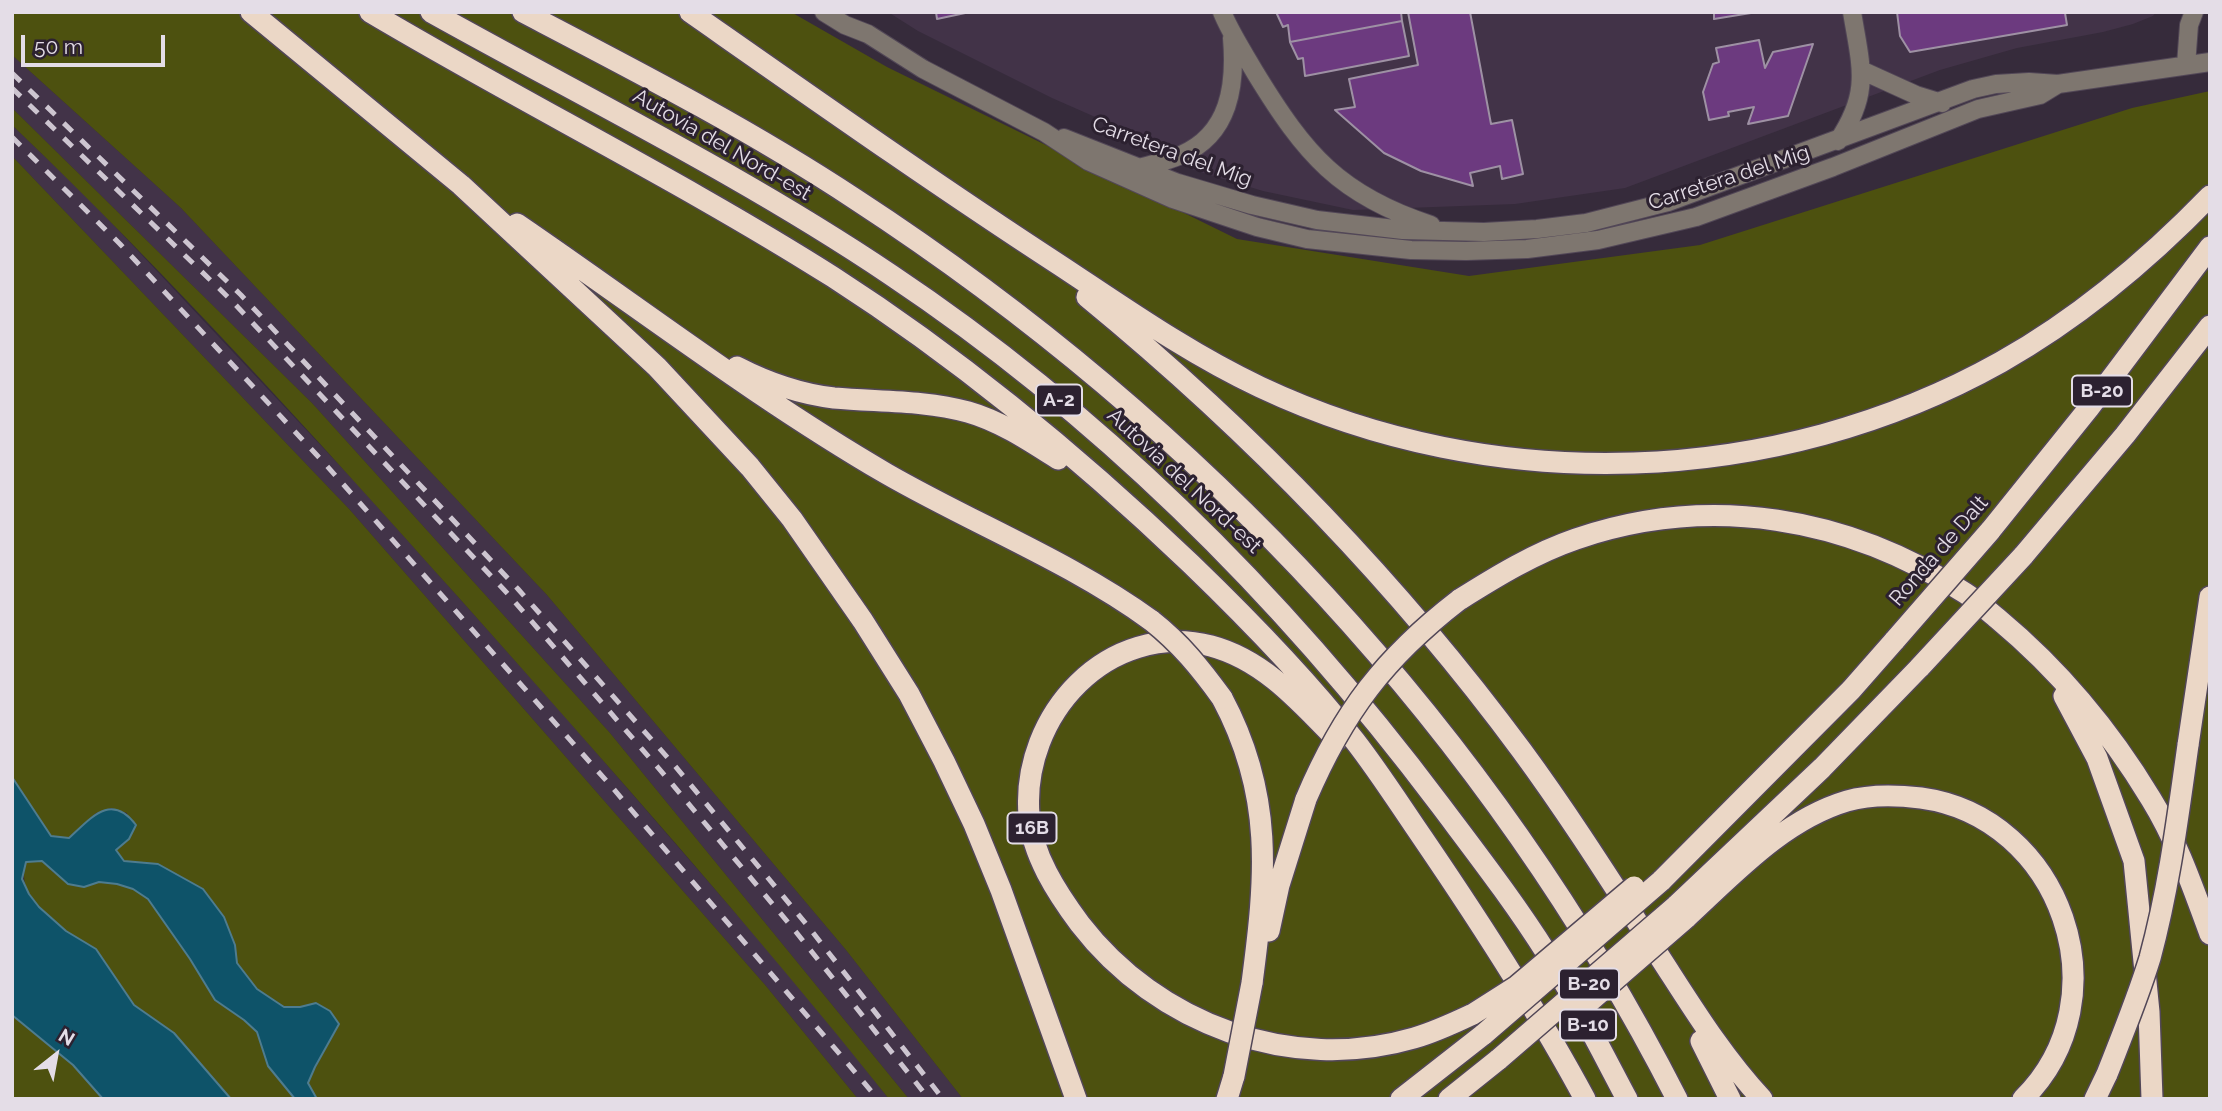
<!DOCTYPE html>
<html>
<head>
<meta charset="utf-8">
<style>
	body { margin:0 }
	#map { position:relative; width:2222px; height:1111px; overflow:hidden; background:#362b3b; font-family:Raleway,sans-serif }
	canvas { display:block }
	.frame { position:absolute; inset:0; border:14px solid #e4dde7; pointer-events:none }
	.north { position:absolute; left:21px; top:1020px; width:70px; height:70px; -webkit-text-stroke:5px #2c2130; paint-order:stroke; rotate:31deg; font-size:19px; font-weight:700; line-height:28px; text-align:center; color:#e4dde7 }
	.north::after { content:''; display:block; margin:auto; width:24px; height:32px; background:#e4dde7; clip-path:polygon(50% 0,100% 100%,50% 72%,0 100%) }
	.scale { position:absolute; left:21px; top:35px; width:144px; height:32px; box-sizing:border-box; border:4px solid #e4dde7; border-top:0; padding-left:9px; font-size:21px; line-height:24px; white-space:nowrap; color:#e4dde7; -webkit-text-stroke:5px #2c2130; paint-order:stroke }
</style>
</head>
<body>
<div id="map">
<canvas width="2222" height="1111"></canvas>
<div class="frame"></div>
<div class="north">N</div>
<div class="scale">50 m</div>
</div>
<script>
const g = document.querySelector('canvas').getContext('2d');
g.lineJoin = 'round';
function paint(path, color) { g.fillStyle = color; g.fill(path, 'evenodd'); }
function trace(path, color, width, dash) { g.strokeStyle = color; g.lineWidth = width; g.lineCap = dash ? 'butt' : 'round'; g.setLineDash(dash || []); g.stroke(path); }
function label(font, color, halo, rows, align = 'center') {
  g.font = font + ' Raleway,sans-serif'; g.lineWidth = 6; g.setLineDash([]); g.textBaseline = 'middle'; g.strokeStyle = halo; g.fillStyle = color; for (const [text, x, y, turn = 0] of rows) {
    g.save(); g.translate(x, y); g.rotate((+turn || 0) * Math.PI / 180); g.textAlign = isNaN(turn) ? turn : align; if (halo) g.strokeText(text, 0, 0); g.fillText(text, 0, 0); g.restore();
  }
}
const built = new Path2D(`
	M888,12H2156L2153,16L2133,24L2103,32L2017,48L1940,70L1625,188L1515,204L1353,210L1263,191L1194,170L1118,127L1052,98L918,31Z
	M12,55L181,208L547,595L846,950L963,1099H909L610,733L312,403L12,108Z
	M12,125L91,201L358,485L561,712L811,1000L889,1099H858L766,986L350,510L12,156Z`);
const green = new Path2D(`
	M12,12H791L887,67L1237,239L1469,276L1700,245L2132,108L2210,91V1099H963L846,950L547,595L181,208L12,55Z
	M12,108L312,403L610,733L909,1099H889C752,927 606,763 460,599C315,437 169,275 12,125Z
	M12,156L350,510L766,986L858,1099H317L308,1083L323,1053L316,1003L300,1007H284L257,989L237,963L235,945L224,917L203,889L158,864L125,861L115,850L129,839L127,813L111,808L96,813L68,838L51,836L12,777Z
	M26,861H42L54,873L84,887L99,882L117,884L133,889L148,899L190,959L215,1000L244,1020L257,1032L268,1066L295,1099H231L195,1059L186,1046L134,1005L125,991L39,907C26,890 21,883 26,861Z
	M12,1015L73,1065L103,1099H12Z`);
const water = new Path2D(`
	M12,777L51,836L69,838C91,818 111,792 136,825L129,839L116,850L124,861L158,864L203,889L224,917L235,945L237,963L257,989L284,1007H300L316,1003L330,1011L339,1024L315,1067L308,1083L317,1099H295L268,1066L257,1032L244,1020L215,1000L190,959L148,899L133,889L117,884L99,882L84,887L68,884L42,861L26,862L22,879L29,894L39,907L66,931L96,949L134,1005L174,1033L231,1099H103L73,1065L12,1015Z`);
const building = new Path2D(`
	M936,12H970L937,19Z
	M1276,12H1401L1402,21L1290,42L1288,25L1283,27Z
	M1408,12H1470L1491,124L1512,120L1523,174L1502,179L1500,166L1470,173L1473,186L1421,171L1384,153L1335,110L1355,107L1349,79L1418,65Z
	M1714,12H1757L1714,19Z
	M1897,12H2071L2065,13L2067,25L1910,52L1900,36Z
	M1402,21L1409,56L1305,76L1303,58L1298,59L1290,42Z
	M1759,40L1765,68L1773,52L1813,44L1788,116L1748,124L1754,107L1728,112L1729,116L1709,120L1703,92L1713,64L1719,62L1716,48Z`);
const minor = new Path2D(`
	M824,12L845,25L868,34L923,69L1044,132L1088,161L1173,199L1257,227L1307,239L1411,250L1466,251L1527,249L1598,240L1696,217L1833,167L1978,109L2040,95L2058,84
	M1222,12C1231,34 1244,53 1256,74C1305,154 1339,195 1431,225
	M2186,65L2189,25L2194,12
	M1861,70L1916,95L1942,103
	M1064,138L1178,183L1252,205L1317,220L1403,230L1484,232L1537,229L1586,223L1668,202L1973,89L1996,84L2029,82L2058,84L2210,62
	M1838,141C1871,92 1861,67 1852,12
	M1139,168C1153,164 1168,161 1181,155C1230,134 1236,85 1232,38`);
const highway = new Path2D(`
	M251,12L461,185L657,367L750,467L792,519L863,621L909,694L944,761L974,824L1001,890L1076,1099
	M370,12C523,103 683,182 833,277C962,360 1080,458 1191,564C1248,619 1306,678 1355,741C1379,772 1400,805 1422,837C1480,922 1536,1008 1585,1099
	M431,12C585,98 744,176 891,275C1105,418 1287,601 1441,806C1477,854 1515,903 1547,954C1576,1000 1601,1050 1627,1099
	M523,12C636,71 749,129 855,199C1200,424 1489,731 1677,1099
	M690,12C813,98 935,184 1061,266C1126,309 1190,354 1260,387C1493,497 1776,488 2001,362C2079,318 2148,260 2210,196
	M517,224C640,308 758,399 887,474C974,524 1071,562 1152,621
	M1087,297C1249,430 1397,582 1522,751C1572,819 1617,891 1663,962C1694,1010 1723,1057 1762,1099
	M737,367C768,383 800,394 834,398C879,402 924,400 968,412C1000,421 1030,441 1058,459
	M1990,531L2089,408L2210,247
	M2023,556L2125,435L2210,326
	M1459,600C1497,576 1535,553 1576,539C1710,493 1848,517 1965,593C1976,600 1987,610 1998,619C2058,669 2110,731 2151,799C2177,841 2193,888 2210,934
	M2064,696L2097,758L2134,861L2149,1012L2152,1099
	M1222,698C1274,795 1266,877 1252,983
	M1337,740C1301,703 1264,660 1211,646C1108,620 1021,715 1029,815C1032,855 1057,893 1080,924C1157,1024 1291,1074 1414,1038C1435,1032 1454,1023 1473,1014
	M2188,745L2210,597
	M1661,881L1851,690L1895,640
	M1676,906L1822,768L1920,667
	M1686,918C1734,874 1783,820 1847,801C1871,794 1896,795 1921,798C2061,817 2125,998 2023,1099
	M1269,931L1279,885L1306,799
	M1701,1041L1730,1099
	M1227,1099L1234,1076
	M1401,1099L1484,1034
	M1449,1099L1499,1059
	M2095,1099L2107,1074`);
const rail = new Path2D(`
	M12,73L241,295L518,589L675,766L807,925L943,1099
	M12,88L232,301L508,594L667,778L796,932L929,1099
	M12,137L120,244L327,466L611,786L878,1099`);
const highwayBridge = new Path2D(`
	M1152,621C1180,643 1201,669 1222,698
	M1895,640L1990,531
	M1920,667L2023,556
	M1306,799C1343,712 1385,657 1459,600
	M1473,1014L1517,986L1634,887
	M1574,1015L1686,918
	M1484,1034L1661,881
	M1499,1059L1676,906
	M2107,1074C2122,1036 2138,997 2150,958C2169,888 2178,816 2188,745
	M1234,1076L1252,983`);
const shields = [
	[2102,391,60],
	[1059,400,46],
	[1032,828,49],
	[1589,984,60],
	[1588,1025,56]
];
const shieldNames = [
	["B-20",2102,391],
	["A-2",1059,400],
	["16B",1032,828],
	["B-20",1589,984],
	["B-10",1588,1025]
];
const streetNames = [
	["Autovia del Nord-est",722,145,30],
	["Carretera del Mig",1172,152,20],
	["Carretera del Mig",1729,178,-18],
	["Autovia del Nord-est",1184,481,43],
	["Ronda de Dalt",1939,551,-49]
];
paint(built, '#423348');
paint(green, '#4d510f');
paint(water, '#0e5369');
trace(water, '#4e7c8f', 2);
paint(building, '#6c3a7f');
trace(building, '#9e91a4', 2);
trace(minor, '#524757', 20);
trace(highway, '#524757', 24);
trace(minor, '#7e766f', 18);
trace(highway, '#ebd7c6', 21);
trace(rail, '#cdc5d0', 5, [12, 12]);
trace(highwayBridge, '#524757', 24, []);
trace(highwayBridge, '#ebd7c6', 21);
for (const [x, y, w] of shields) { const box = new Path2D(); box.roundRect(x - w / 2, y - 15.5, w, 31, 5); g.fillStyle = '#2c2130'; g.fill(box); trace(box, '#e4dde7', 2); }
label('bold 19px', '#e4dde7', null, shieldNames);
label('21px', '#e4dde7', '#2c2130', streetNames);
</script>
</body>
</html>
